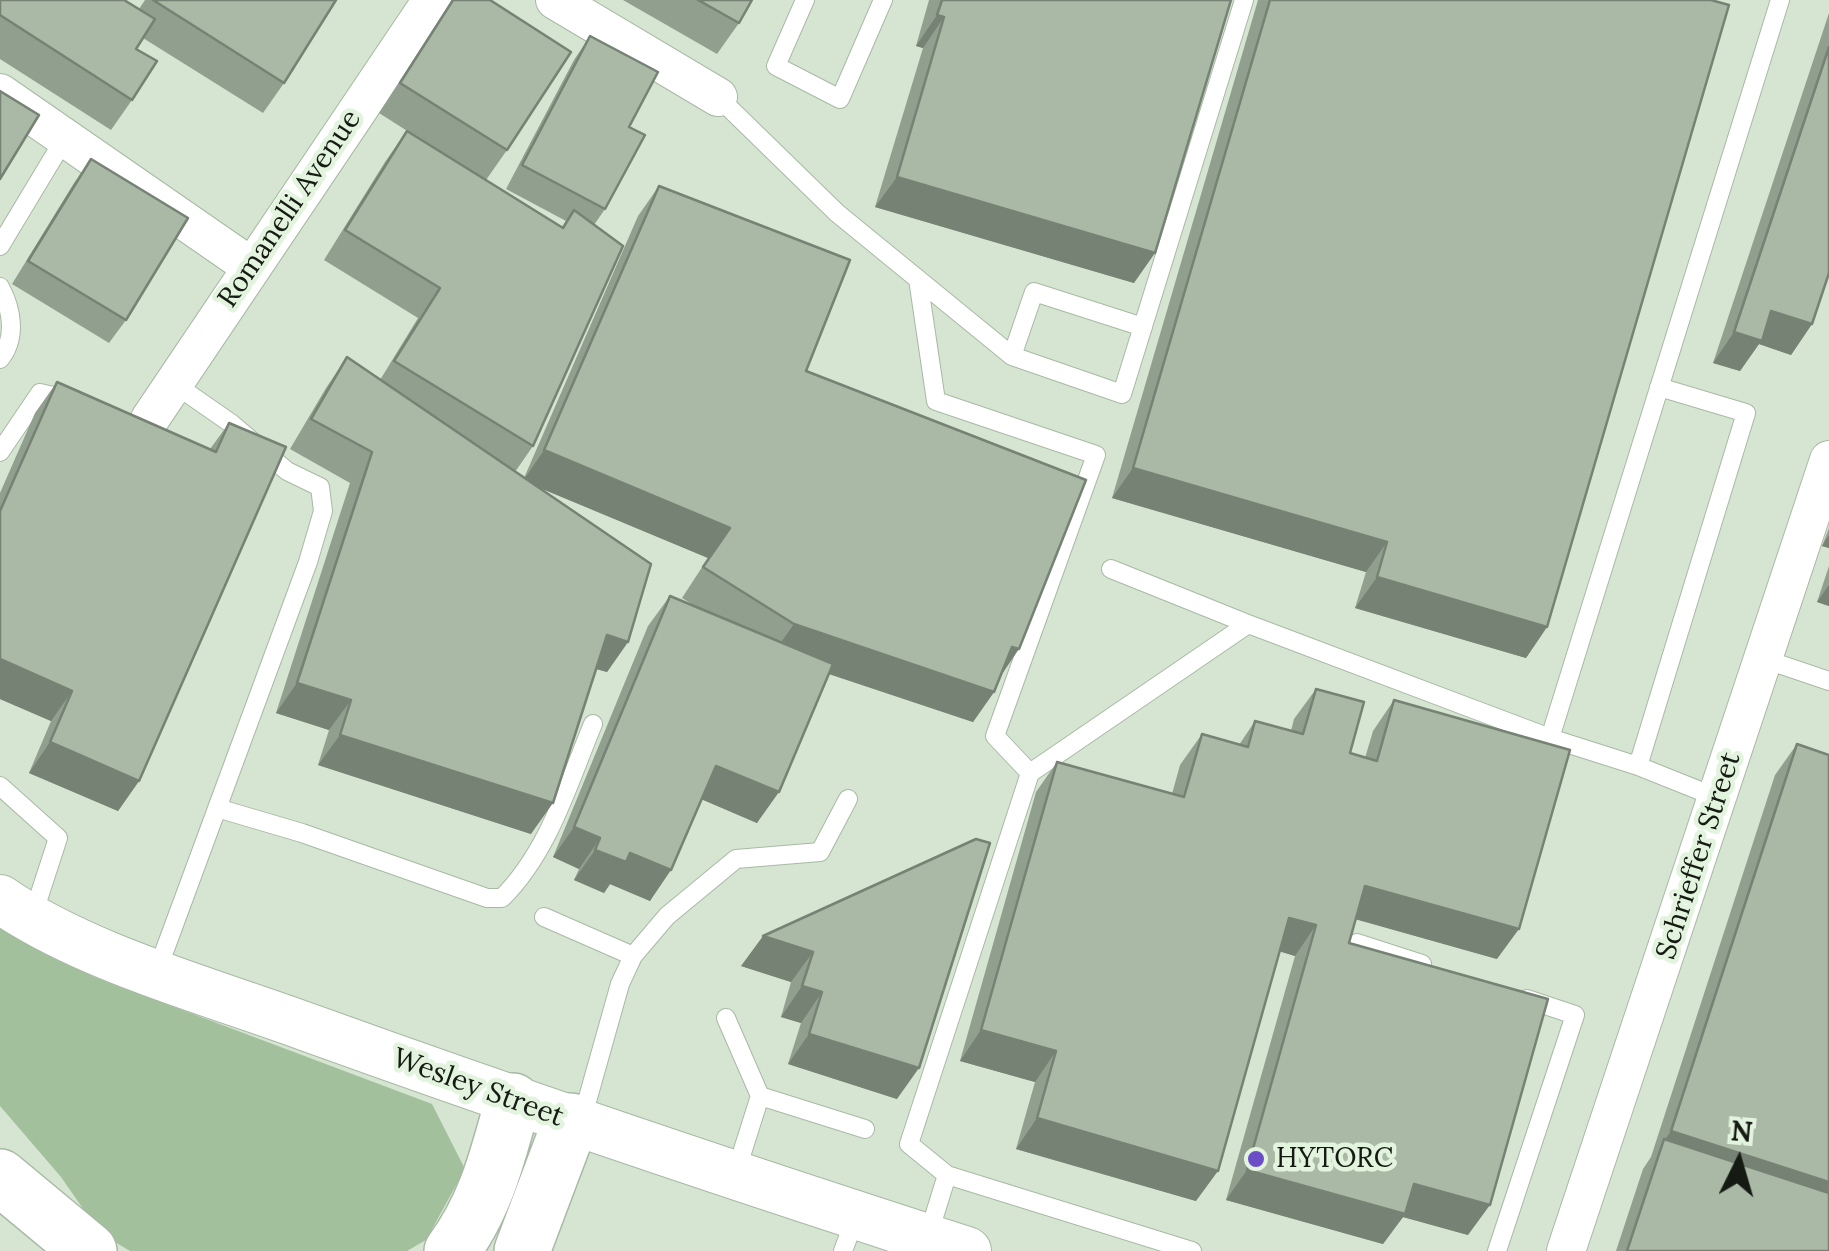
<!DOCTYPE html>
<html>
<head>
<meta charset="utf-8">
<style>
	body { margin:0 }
	#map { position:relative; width:1829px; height:1251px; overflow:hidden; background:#d5e5d1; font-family:Lora,serif }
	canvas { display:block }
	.north { position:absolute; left:1689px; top:1111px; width:100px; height:100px; -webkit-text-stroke:8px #e2f3de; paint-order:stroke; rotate:5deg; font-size:28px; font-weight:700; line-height:40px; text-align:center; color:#151a13 }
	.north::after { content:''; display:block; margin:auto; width:35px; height:45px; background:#151a13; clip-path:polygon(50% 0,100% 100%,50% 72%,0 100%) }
</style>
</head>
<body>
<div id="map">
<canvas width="1829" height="1251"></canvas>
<div class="north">N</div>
</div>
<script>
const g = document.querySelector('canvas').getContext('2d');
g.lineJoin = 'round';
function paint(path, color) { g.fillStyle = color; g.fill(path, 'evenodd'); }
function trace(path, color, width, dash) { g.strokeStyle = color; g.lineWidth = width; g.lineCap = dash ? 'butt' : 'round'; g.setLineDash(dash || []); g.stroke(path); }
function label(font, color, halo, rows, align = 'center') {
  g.font = font + ' Lora,serif'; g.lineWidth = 9; g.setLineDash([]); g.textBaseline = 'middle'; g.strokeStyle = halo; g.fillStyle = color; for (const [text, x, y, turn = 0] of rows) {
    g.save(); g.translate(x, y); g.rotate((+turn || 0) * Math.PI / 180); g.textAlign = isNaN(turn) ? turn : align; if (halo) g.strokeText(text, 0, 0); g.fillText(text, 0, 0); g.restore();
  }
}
const green = new Path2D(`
	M0,914L92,976L432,1104L465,1169L426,1240L407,1251H130L100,1233L61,1177L0,1106Z`);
const service = new Path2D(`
	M805,0L776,66L840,99L883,0
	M718,97L837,213L1012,356
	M0,246L65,138
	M918,279L936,401L1096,455L995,736L1030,773
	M0,287C12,309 17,338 0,359
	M1143,327L1034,292L1012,356L1122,394L1244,0
	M0,452L40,393L71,400
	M1111,569L1248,624L1550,738L1638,766L1718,798
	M1764,659L1829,681
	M1550,738L1780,0
	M1638,766L1746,413L1659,387
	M0,786L58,838L33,915
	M217,808L302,833L487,898H502C549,851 568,784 593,724
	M544,917L633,956
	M1357,943L1422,964
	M157,971L308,562L323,511L320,487L287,471L232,424L173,383
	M726,1018L760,1096L735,1175
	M760,1096L865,1129
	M582,1119L620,984L633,956L667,916L736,859L820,852L848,799
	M928,1236L947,1175
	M843,1251L855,1219
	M1192,1251L947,1175L909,1144L1030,773L1248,624
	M1497,1251L1575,1015L1527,999`);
const minor = new Path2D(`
	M555,0L718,97
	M0,93L250,266
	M150,419L432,0
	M1566,1251L1829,460`);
const tertiary = new Path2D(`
	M0,899C85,958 209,991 307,1027C526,1106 746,1180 967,1251`);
const motorway = new Path2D(`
	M0,1177L89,1251
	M452,1251C486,1206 498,1155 513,1101
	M522,1251L571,1121`);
const wall = new Path2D(`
	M0,0L139,9L145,0H336L284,83L263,113L143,38L136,49L132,100L111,130L0,59Z
	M452,0H490L507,150L486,180L562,227L566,221L506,189L574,60L590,36L629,127L605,209L594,225L533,446L515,472L524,478L638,216L659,186L806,371L1000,677L994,692L973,722L829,674L757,823L701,799L650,901L610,884L604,893L574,880L579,869L553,857L648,626L670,596L698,608L682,598L708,558L539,487L628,642L607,672L596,669L531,834L318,765L329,730L276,713L350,483L290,449L326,388L347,357L380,380L418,318L324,260L385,162L407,131L423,141L379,113Z
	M623,0H752L739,23L717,54Z
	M929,0H1231L1134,283L875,207L923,48L916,46Z
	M1258,0H1711L1547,627L1526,658L1355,608L1366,572L1112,498Z
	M1829,13V273L1812,324L1791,355L1759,344L1740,371L1713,363Z
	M91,159L126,320L109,343L12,284L74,183Z
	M57,382L210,449L229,423L139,781L118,811L29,773L51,721L0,699V493L35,413Z
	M1829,528V548L1822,546Z
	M1829,566V606L1817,602Z
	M1316,689L1350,753L1365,758L1373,731L1394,700L1497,959L1356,919L1349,943L1468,1235L1403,1217L1383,1244L1226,1200L1295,956L1280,951L1196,1201L1016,1149L1035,1082L960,1061L1036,792L1057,762L1172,794L1180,765L1202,734L1239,745L1255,721L1291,731L1294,719Z
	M1797,744L1829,1251H1616L1643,1169L1651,1157L1775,775Z
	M976,839L897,1099L788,1064L801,1023L781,1017L791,982L741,966Z`);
const shadedWall = new Path2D(`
	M937,15L944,17L923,48L916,46Z
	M897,177L1155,253L1134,283L875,207Z
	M1771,311L1812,324L1791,355L1759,344L1740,371L1713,363L1734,332Z
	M544,450L730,528L708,558L523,481Z
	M1133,468L1387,542L1366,572L1112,498Z
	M1829,535V548L1822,546Z
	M1377,577L1547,627L1526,658L1355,608Z
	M1829,585V606L1817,602Z
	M794,624L994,692L973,722L772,655Z
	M607,635L628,642L607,672L586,666Z
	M1012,647L1019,649L998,680Z
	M0,659L72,691L51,721L0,699Z
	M297,683L351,700L329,730L276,713Z
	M340,735L553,803L531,834L318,765Z
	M50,742L139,781L118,811L29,773Z
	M716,766L779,792L757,823L694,796Z
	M574,827L600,838L579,869L553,857Z
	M595,850L630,853L671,870L650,901L610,884L604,893L574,880Z
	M1365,886L1519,929L1497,959L1344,916Z
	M1289,918L1316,925L1295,956L1268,948Z
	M763,936L813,952L791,982L741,966Z
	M802,986L822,992L801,1023L781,1017Z
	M981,1030L1056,1051L1035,1082L960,1061Z
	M809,1034L919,1068L897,1099L788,1064Z
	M1037,1118L1218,1171L1196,1201L1016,1149Z
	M1671,1131L1829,1182V1220L1662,1144Z
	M1247,1170L1414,1184L1490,1205L1468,1235L1403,1217L1383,1244L1226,1200Z`);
const building = new Path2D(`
	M0,0H124L155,19L136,49L157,61L132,100L0,15Z
	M153,0H336L284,83Z
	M453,0H490L571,52L507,150L400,83Z
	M698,0H752L739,23Z
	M942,0H1231L1155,253L897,177L944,17L937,15Z
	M1270,0H1711L1729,5L1547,627L1377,577L1387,542L1133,468Z
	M590,36L658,72L629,127L645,135L605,209L522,165Z
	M1829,47V273L1812,324L1771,311L1762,341L1734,332Z
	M0,91L39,115L0,179Z
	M407,131L563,228L574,210L623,246L533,446L394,361L440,288L345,230Z
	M91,159L188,218L126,320L28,261Z
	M659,186L850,260L806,371L1086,480L1019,649L1012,647L994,692L794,624L703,567L730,528L544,450Z
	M347,357L651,564L628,642L607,635L553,803L340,735L351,700L297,683L372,452L311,419Z
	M57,382L216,452L229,423L286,447L139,781L50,742L72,691L0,659V511Z
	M670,596L833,664L779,792L716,766L671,870L630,853L626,862L595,850L600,838L574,827Z
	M1316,689L1364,702L1350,753L1377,761L1394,700L1570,750L1519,929L1365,886L1349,943L1548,999L1490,1205L1414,1184L1405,1214L1247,1170L1316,925L1289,918L1218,1171L1037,1118L1056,1051L981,1030L1057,762L1184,797L1202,734L1248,747L1255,721L1303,734Z
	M1797,744L1829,755V1182L1671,1131Z
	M976,839L990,843L919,1068L809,1034L822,992L802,986L813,952L763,936Z
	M1664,1139L1829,1193V1251H1627Z`);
const markers = [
	[1256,1159,10,"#6b4ec7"]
];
const streetNames = [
	["Romanelli Avenue",290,209,-56],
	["Schrieffer Street",1699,856,-72],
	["Wesley Street",478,1088,20]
];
const poiNames = [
	["HYTORC",1276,1159]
];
paint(green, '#a3c09d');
trace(service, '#a8b9a5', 20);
trace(minor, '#a8b9a5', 40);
trace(tertiary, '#a8b9a5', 50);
trace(motorway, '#a8b9a5', 58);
trace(service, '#fff', 18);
trace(minor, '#fff', 38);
trace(tertiary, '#fff', 48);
trace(motorway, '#fff', 55);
paint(wall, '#919f8e');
paint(shadedWall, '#768274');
paint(building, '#a9b9a5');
trace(building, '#768274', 2.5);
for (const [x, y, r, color] of markers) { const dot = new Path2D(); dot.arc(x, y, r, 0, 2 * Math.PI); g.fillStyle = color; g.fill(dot); trace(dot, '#e2f3de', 4); }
label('28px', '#151a13', '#e2f3de', streetNames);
label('28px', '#151a13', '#e2f3de', poiNames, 'left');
</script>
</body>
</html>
